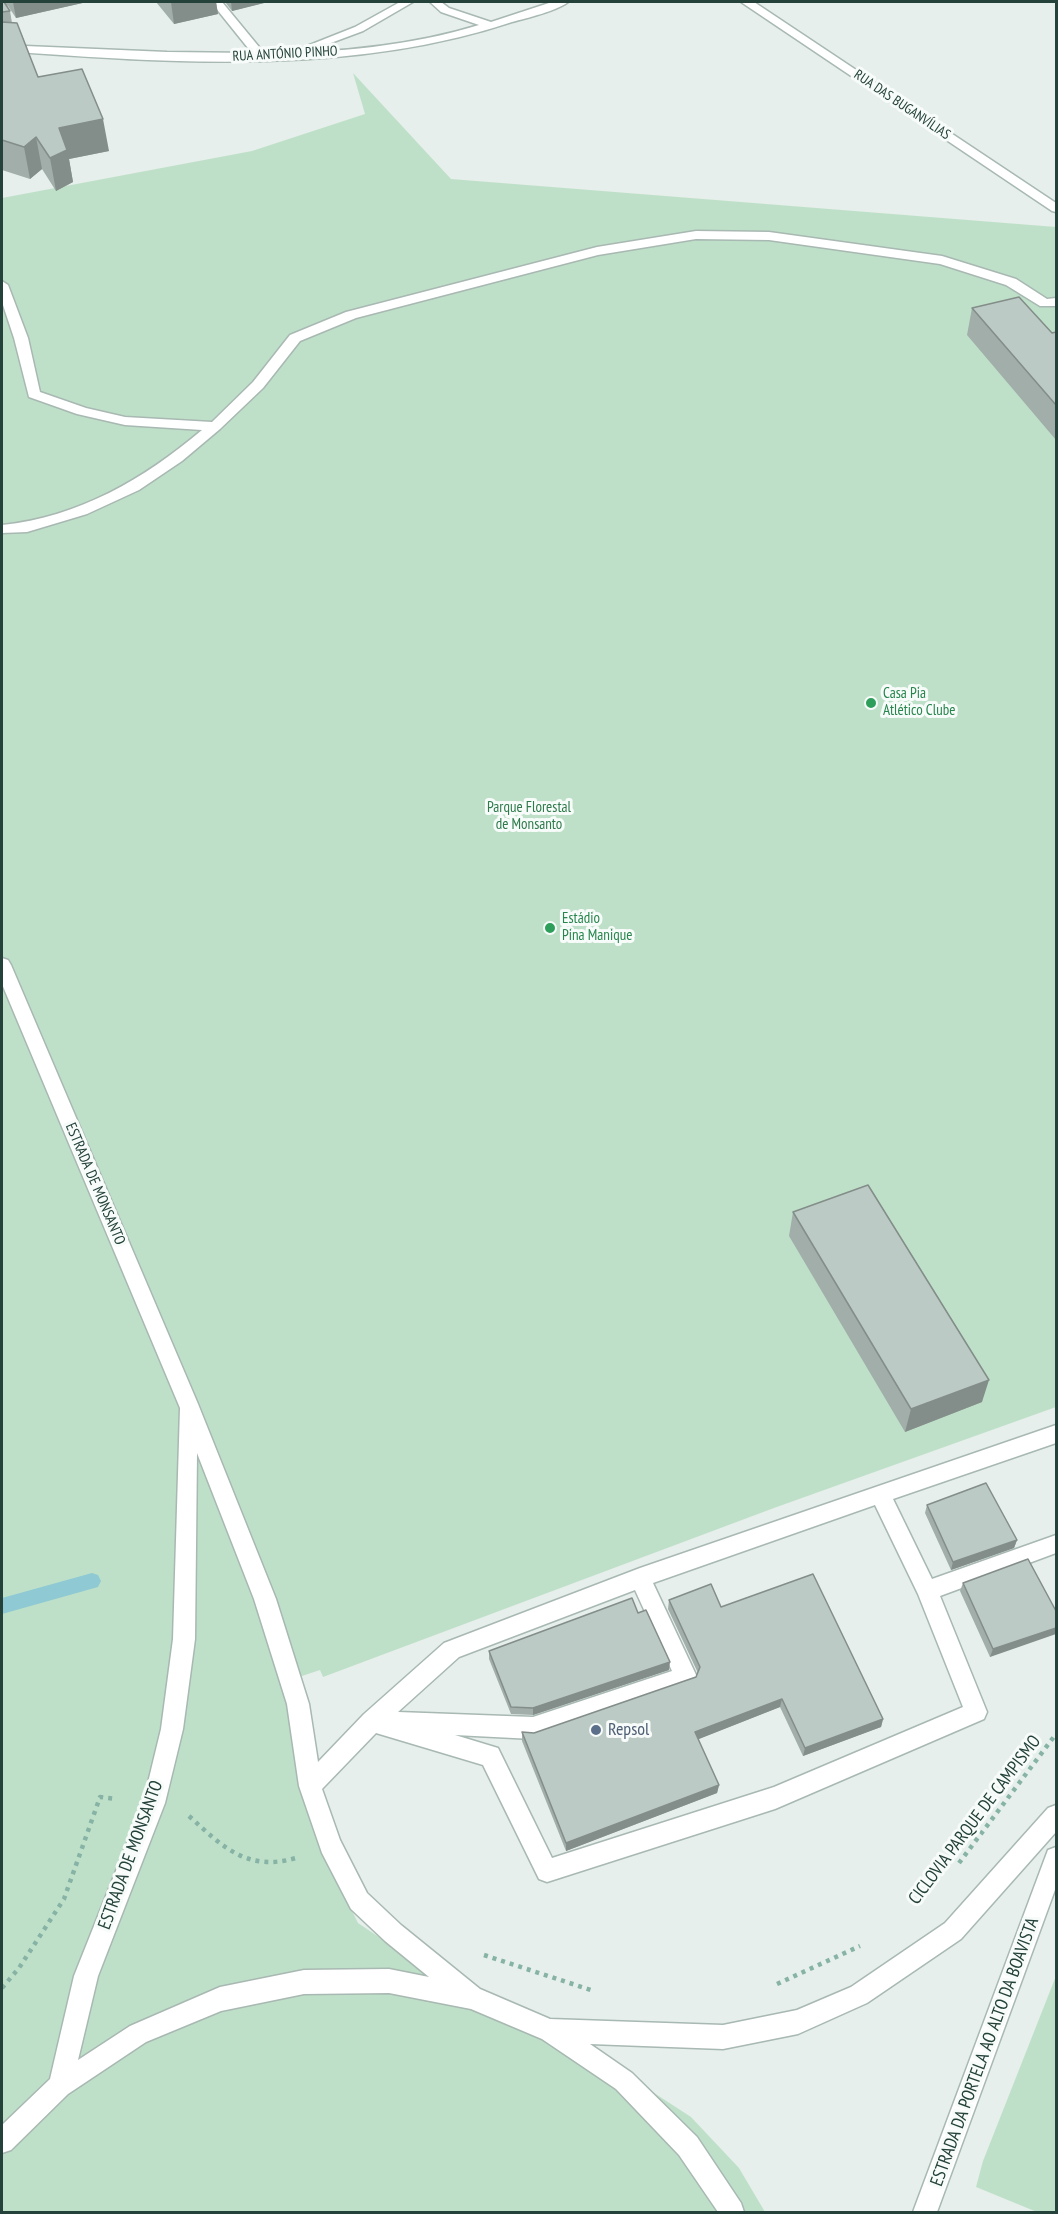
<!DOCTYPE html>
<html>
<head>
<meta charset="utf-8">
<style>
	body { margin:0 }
	#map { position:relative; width:1058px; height:2214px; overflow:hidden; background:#e6efeb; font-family:"PT Sans Narrow",sans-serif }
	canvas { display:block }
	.frame { position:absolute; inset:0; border:3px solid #24423a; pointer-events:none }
</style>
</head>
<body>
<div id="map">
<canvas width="1058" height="2214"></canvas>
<div class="frame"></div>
</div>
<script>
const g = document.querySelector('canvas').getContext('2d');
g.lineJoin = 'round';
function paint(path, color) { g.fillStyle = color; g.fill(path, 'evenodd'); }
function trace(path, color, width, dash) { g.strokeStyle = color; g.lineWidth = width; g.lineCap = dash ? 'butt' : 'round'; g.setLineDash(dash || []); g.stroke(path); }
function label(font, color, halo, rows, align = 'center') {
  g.font = font + ' "PT Sans Narrow",sans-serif'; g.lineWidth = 6; g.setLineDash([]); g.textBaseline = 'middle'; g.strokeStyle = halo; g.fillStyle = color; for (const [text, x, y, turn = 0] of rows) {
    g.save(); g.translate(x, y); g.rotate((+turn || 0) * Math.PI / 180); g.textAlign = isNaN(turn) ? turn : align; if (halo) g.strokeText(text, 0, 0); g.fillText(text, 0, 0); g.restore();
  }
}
const green = new Path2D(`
	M353,73L451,179L1056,227V1407L774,1508L323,1677L320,1670L284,1682L316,1839L358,1923L419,1964L611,2065L691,2117L739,2168L765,2212H2V198L252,151L365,114Z
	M1056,1976V2212H1037L976,2187L983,2161Z`);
const stream = new Path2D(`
	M92,1573L98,1575L101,1581L98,1587L2,1614V1598Z`);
const path = new Path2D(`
	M189,1816C223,1847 247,1872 296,1858
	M959,1863L1056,1734
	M484,1955L594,1991
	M777,1984L860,1946
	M2,1988L19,1968L64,1899L100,1797L117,1799`);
const minor = new Path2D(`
	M211,2H222L264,53C336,53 410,46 479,25L441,12L430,2H441L449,8L491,22L552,2H568C557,11 527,18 512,22C350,76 170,63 2,51V45L167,52L252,53Z
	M400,2H413L363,31L312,50L308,51L302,48L355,27Z
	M741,2H754L1056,203V212L1052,211Z
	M696,231L769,232L942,256L1016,279L1047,299L1056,298V306H1040L1006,285L940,264L769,240L696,239L598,255L356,318L300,341L263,388L220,429L182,461L139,490L87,514L27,532L2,533V525C79,517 144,479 202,430L125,425L77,414L29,397L14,338L2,302V281L8,285L28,338L40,392L86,408L125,417L212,422L253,382L290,335L346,312L597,247Z
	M2,958L8,960L11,965L198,1404L276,1599L309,1704L318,1762L364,1714L444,1643L640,1568L1056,1425V1443L893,1499L932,1579L1056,1535V1553L940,1596L987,1712L984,1719L775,1809L547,1882L539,1879L483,1765L376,1733L322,1789L340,1840L367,1893L401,1925L480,1989L550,2019L723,2025L797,2010L851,1987L945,1923L1048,1808L1056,1805V1832L961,1939L867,2003L798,2034L723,2049L590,2044L632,2073L697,2137L741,2203L744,2212H718L679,2155L616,2089L542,2039L471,2009L389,1993L304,1994L221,2011L146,2042L68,2094L11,2150L2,2153V2125L50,2079L74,1976L143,1803L161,1729L173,1639L180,1408L2,984ZM197,1453L254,1599L287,1704L299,1786L322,1853L351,1909L385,1941L429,1977L389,1969L304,1970L220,1987L130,2026L78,2060L98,1976L165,1803L183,1729L195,1639ZM875,1505L918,1594L963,1707L774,1787L552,1858L498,1748L455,1735L533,1739L694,1684L697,1677L653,1583ZM635,1590L672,1671L533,1717L398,1712L459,1657Z
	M1056,1847V1887L937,2212H913L1045,1858L1048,1850Z`);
const wall = new Path2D(`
	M2,2H87L16,18L8,6L6,5L10,11L12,23L38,77L109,151L69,159L73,182L56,191L42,169L30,179L2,170Z
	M156,2H216L218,14L174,24Z
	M225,2H268L232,11Z
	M972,308L1052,333L1056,332V440L967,335Z
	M793,1212L982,1402L905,1432L789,1236Z
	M927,1505L1017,1540L1014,1548L951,1570L925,1513Z
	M963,1583L1056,1611L990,1657L960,1591Z
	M669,1600L721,1607L883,1719L881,1727L803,1756L780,1707L698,1739L719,1785L717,1793L566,1851L522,1741V1732L534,1733L696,1677L698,1673L668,1609Z
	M638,1613L669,1670L533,1715L511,1714L489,1659V1651Z`);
const shadedWall = new Path2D(`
	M13,2H87L16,18Z
	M171,2H216L218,14L174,24Z
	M231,2H268L232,11Z
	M103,119L109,151L69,159L73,182L56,191L50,158L59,128Z
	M36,137L42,169L30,179L24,147Z
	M989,1380L982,1402L905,1432L911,1409Z
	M1017,1540L1014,1548L951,1570L953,1562Z
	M1056,1628V1634L990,1657L993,1649Z
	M670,1662L669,1670L533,1715V1708Z
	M782,1699L780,1707L694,1741L695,1732Z
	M883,1719L881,1727L803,1756L805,1748Z
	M719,1785L717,1793L566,1851V1843Z`);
const building = new Path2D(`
	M2,2H4L10,11L2,12Z
	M2,22L17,23L38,77L82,69L103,119L59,128L67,150L50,158L36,137L24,147L2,140Z
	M1019,297L1052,333L1056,332V405L972,308Z
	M868,1185L989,1380L911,1409L793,1212Z
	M986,1483L1017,1540L953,1562L927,1505Z
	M1028,1559L1056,1611V1628L993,1649L963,1583Z
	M813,1574L883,1719L805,1748L782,1699L695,1732L719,1785L566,1843L522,1732L534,1733L696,1677L700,1667L669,1600L711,1584L721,1607Z
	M632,1598L638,1613L646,1610L670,1662L533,1708L511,1707L489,1651Z`);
const markers = [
	[871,703,6,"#2e9e5b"],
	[550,928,6,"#2e9e5b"],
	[596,1730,6,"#5c6f8a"]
];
const farStreetnames = [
	["RUA ANTÓNIO PINHO",285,54,-3],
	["RUA DAS BUGANVÍLIAS",902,105,34]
];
const leisureNames = [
	["Casa Pia",883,694],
	["Atlético Clube",883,711],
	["Estádio",562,919],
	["Pina Manique",562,936]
];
const parkNames = [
	["Parque Florestal",529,808],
	["de Monsanto",529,825]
];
const streetNames = [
	["ESTRADA DE MONSANTO",95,1184,67]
];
const nearServicenames = [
	["Repsol",608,1730]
];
const nearStreetnames = [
	["CICLOVIA PARQUE DE CAMPISMO",975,1820,-53],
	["ESTRADA DE MONSANTO",131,1855,-70],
	["ESTRADA DA PORTELA AO ALTO DA BOAVISTA",985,2052,-70]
];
paint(green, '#bfe0c8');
paint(stream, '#8ec9d4');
trace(minor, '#a8b8b2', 3);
trace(path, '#86b3a5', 4.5, [4, 5]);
paint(minor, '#fff');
paint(wall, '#a1aea9');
paint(shadedWall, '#838d89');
paint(building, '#bbcac4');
trace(building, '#838d89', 1.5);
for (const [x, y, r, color] of markers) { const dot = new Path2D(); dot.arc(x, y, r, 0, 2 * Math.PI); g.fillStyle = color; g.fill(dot); trace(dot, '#f7fbf9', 2); }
label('14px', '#24423a', '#f7fbf9', farStreetnames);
label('15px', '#27864d', '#f7fbf9', leisureNames, 'left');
label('15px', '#2d7a4b', '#f7fbf9', parkNames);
label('15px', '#24423a', '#f7fbf9', streetNames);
label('18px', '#4e5e75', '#f7fbf9', nearServicenames, 'left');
label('18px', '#24423a', '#f7fbf9', nearStreetnames);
</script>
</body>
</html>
